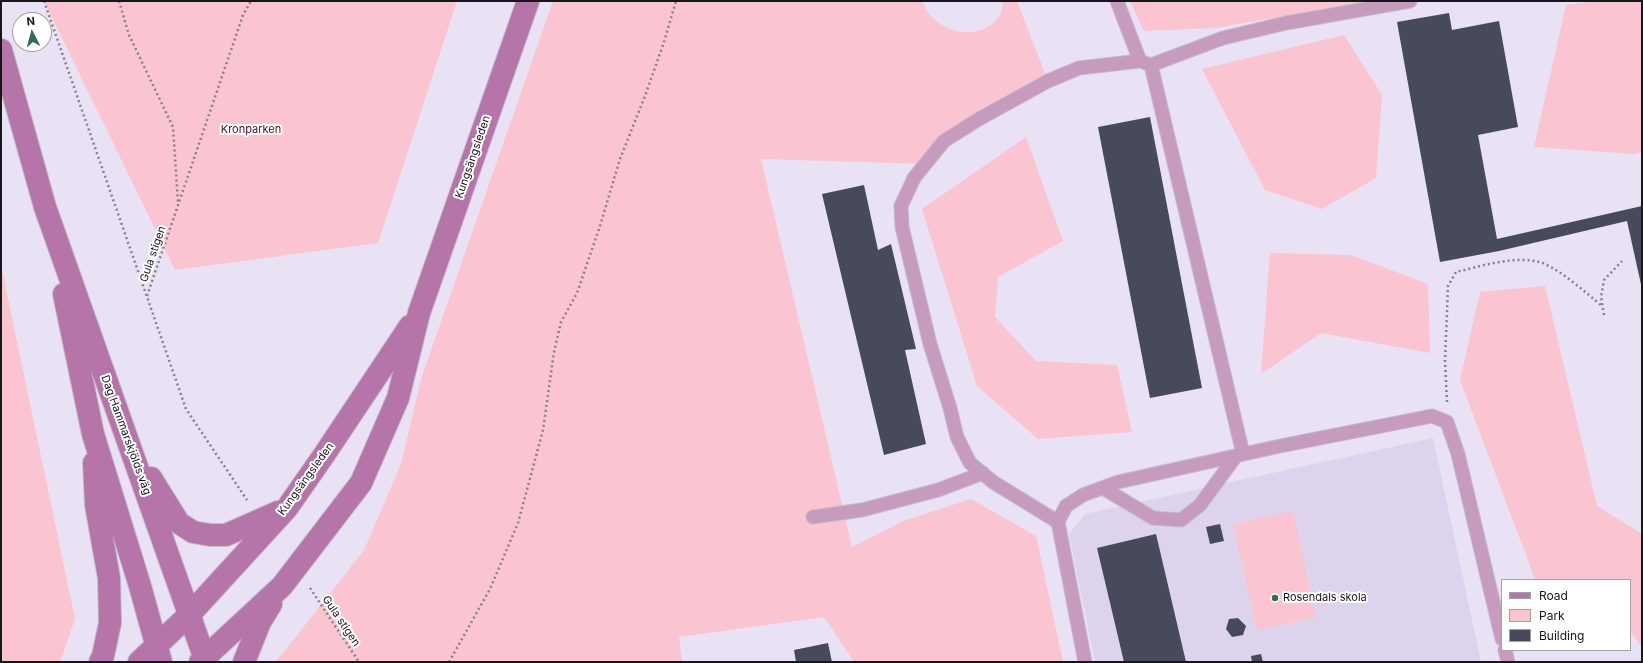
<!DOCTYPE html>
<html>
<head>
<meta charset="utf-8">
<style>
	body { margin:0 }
	#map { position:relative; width:1643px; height:663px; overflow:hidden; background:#e9e1f4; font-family:Inter,sans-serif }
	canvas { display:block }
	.frame { position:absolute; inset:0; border:2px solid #18151c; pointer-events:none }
	.legend { position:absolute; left:1501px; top:579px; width:130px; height:72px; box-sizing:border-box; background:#fff; border:1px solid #a3a1a4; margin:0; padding:5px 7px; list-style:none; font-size:12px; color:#18151c }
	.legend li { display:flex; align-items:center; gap:8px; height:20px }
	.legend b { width:20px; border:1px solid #a3a1a4 }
	.north { position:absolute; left:12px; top:12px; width:40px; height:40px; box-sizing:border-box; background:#fff; border:1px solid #a3a1a4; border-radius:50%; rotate:354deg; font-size:11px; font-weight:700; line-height:16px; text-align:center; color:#18151c }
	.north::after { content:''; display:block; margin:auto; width:14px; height:18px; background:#356b52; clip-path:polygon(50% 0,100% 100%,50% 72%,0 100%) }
</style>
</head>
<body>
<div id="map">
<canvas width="1643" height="663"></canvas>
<div class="frame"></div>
<ul class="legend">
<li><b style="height:5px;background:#b575a9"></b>Road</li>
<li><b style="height:11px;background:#fbc4d1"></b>Park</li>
<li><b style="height:11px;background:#474a5a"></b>Building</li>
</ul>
<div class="north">N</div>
</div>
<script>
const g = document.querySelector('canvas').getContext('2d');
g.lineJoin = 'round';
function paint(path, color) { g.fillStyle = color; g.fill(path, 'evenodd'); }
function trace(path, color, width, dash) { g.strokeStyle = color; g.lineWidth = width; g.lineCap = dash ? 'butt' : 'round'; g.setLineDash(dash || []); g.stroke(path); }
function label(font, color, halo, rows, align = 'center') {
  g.font = font + ' Inter,sans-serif'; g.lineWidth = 4; g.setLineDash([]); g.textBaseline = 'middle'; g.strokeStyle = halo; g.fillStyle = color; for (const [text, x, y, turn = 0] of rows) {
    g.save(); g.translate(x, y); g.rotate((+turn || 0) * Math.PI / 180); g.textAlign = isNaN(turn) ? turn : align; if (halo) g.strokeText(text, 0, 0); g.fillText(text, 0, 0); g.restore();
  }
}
const built = new Path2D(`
	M1433,438L1481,662H1095L1069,534L1085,514Z`);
const green = new Path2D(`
	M44,1H457L378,243L175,270Z
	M553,1H922C925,6 927,13 932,17C950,36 986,40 1001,13C1002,10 1002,5 1003,1H1017L1048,81L979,119L925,164L761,159L852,547L903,521L971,499L1036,536L1063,662H854L824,617L679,637L682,662H274L284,652L364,550L401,464L421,379Z
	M1130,1H1373L1215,28L1144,31Z
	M1597,1H1642V152L1634,154L1534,147L1566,5Z
	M1344,35L1382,95L1376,178L1322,209L1265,190L1202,69Z
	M1026,137L1063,241L998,277L995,317L1036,361L1117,365L1132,432L1038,439L977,386L922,209Z
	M1270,253L1351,255L1428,284L1430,353L1321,333L1261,374Z
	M1,265L75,619L60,662H1Z
	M1545,286L1597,506L1642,534V647L1630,632V580L1535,579L1460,380L1480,292Z
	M1293,511L1316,617L1257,630L1233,524Z`);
const building = new Path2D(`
	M1449,13L1452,30L1499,21L1518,127L1478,135L1497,239L1642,206V289L1627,221L1499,251L1440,262L1397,22Z
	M1150,117L1202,388L1150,398L1098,127Z
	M864,185L878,250L891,244L916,349L905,350L926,444L884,455L822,194Z
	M1220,524L1224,541L1210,544L1206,527Z
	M1156,534L1186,662H1124L1097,548Z
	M1238,618L1246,626L1243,635L1232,637L1226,629L1229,619Z
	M828,643L832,662H796L794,650Z
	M1261,654L1263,662H1252L1251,656Z`);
const path = new Path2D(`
	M44,1L186,409L247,500
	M119,1L129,35L173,127L178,202
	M147,296L243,15L251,1
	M1604,315L1601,297L1604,280L1622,261
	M1447,402L1445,361L1448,286L1456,272C1481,266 1509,257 1535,261C1555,264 1586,293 1602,306
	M310,588L359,662
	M449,662L490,589L518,523L543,430L554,352L561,322L577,293L600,226L620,159L645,96L664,42L676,1`);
const service = new Path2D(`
	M1117,1L1140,61
	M1243,454L1151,65L1223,38L1286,23L1410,1
	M1103,488L1153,518L1181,520L1200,505L1236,456
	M813,517L862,510L938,490L983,473
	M1058,522L1066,506L1083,495L1118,482L1280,446L1432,416L1447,422L1458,454L1502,639
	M1505,650L1508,662
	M1085,662L1058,522L993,482L970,463L957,437L950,408L930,344L902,227L901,206L914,178L944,141L979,119L1048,81L1079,68L1140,61L1151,65`);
const secondary = new Path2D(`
	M1,50L45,207L206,662
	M64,294L93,434L140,586L161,662
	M94,463L96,505L109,578L110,623L103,656L100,662
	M151,478L179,523L193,532L210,535H226L278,512
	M139,662L190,614L287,508L324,455L410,326
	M200,662L282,586L361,483L398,398L419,313L528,1
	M244,662L260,622L271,604`);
const markers = [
	[1275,598,4,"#356b52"]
];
const parkNames = [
	["Kronparken",251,130]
];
const streetNames = [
	["Kungsängsleden",473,157,-71],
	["Gula stigen",153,254,-71],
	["Dag Hammarskjölds väg",126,435,70],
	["Kungsängsleden",306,479,-54],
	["Gula stigen",341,621,56]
];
const poiNames = [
	["Rosendals skola",1283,598]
];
paint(built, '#ded3ec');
paint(green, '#fbc4d1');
paint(building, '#474a5a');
trace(service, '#c3bccd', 15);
trace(secondary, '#c3bccd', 24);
trace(path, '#86808e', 2.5, [2, 3]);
trace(service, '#c79bbe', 13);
trace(secondary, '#b575a9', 22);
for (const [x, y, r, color] of markers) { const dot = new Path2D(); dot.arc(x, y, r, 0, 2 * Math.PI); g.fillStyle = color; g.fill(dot); trace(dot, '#fff', 1.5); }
label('11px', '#4f0b26', '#fff', parkNames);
label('11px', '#18151c', '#fff', streetNames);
label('11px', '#18151c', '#fff', poiNames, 'left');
</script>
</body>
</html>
